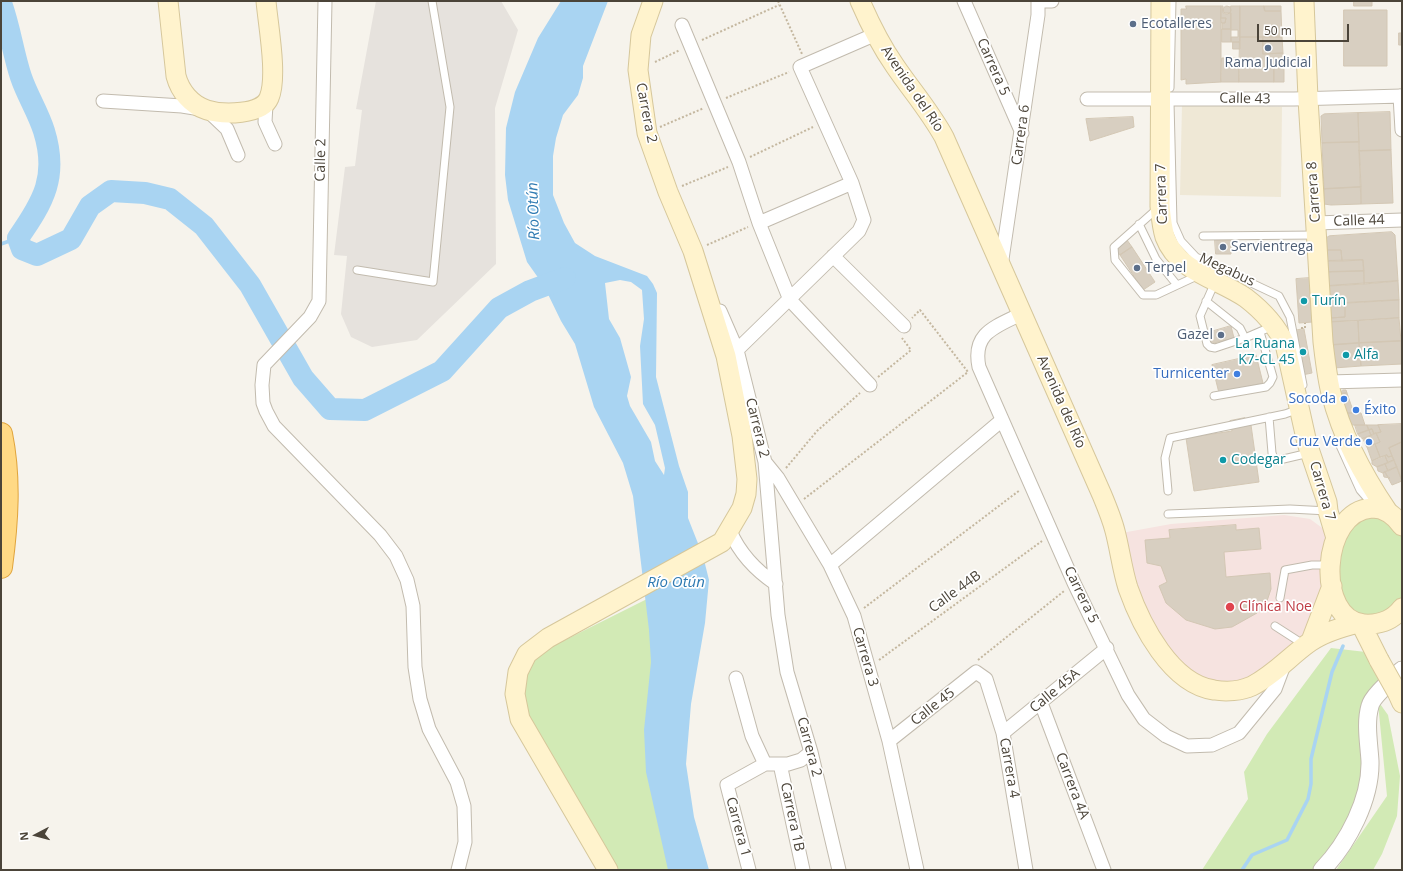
<!DOCTYPE html>
<html>
<head>
<meta charset="utf-8">
<style>
	body { margin:0 }
	#map { position:relative; width:1403px; height:871px; overflow:hidden; background:#f6f3ec; font-family:"Open Sans",sans-serif }
	canvas { display:block }
	.frame { position:absolute; inset:0; border:2px solid #4b4439; pointer-events:none }
	.north { position:absolute; left:16px; top:815px; width:40px; height:40px; -webkit-text-stroke:3px #fff; paint-order:stroke; rotate:264deg; font-size:11px; font-weight:700; line-height:16px; text-align:center; color:#4b4439 }
	.north::after { content:''; display:block; margin:auto; width:14px; height:18px; background:#4b4439; clip-path:polygon(50% 0,100% 100%,50% 72%,0 100%) }
	.scale { position:absolute; left:1257px; top:24px; width:92px; height:18px; box-sizing:border-box; border:2px solid #4b4439; border-top:0; padding-left:5px; font-size:12px; line-height:14px; white-space:nowrap; color:#4b4439; -webkit-text-stroke:3px #fff; paint-order:stroke }
</style>
</head>
<body>
<div id="map">
<canvas width="1403" height="871"></canvas>
<div class="frame"></div>
<div class="north">N</div>
<div class="scale">50 m</div>
</div>
<script>
const g = document.querySelector('canvas').getContext('2d');
g.lineJoin = 'round';
function paint(path, color) { g.fillStyle = color; g.fill(path, 'evenodd'); }
function trace(path, color, width, dash) { g.strokeStyle = color; g.lineWidth = width; g.lineCap = dash ? 'butt' : 'round'; g.setLineDash(dash || []); g.stroke(path); }
function label(font, color, halo, rows, align = 'center') {
  g.font = font + ' "Open Sans",sans-serif'; g.lineWidth = 3.5; g.setLineDash([]); g.textBaseline = 'middle'; g.strokeStyle = halo; g.fillStyle = color; for (const [text, x, y, turn = 0] of rows) {
    g.save(); g.translate(x, y); g.rotate((+turn || 0) * Math.PI / 180); g.textAlign = isNaN(turn) ? turn : align; if (halo) g.strokeText(text, 0, 0); g.fillText(text, 0, 0); g.restore();
  }
}
const industrial = new Path2D(`
	M376,1H501L518,30L495,108L496,264L417,340L372,347L351,337L341,314L347,256L334,255L345,167L355,166L362,110L356,109Z`);
const education = new Path2D(`
	M1182,105L1282,107L1281,197L1180,195Z`);
const medical = new Path2D(`
	M1284,515L1310,519L1336,538L1311,641L1284,665L1222,691L1163,655L1116,534L1171,524Z`);
const green = new Path2D(`
	M1393,516L1402,526V608L1371,625L1333,595L1346,520Z
	M667,589L673,870H608L543,758L516,682L539,653Z
	M1331,648L1366,652L1384,689L1378,701L1388,715L1400,776L1397,816L1382,854L1373,870H1336L1387,796L1378,703L1369,777L1322,870H1202L1248,799L1244,772L1267,734Z`);
const water = new Path2D(`
	M561,1H608L583,66V78L578,95L563,115L556,138L553,156V195L564,223L575,243L595,256L647,276L653,284L657,293L656,377L679,466L688,492V518L703,556L709,580L705,623L691,704L686,764L694,817L709,870H668L646,772L644,730L651,662L649,630L633,496L623,463L594,407L575,344L561,321L544,286L527,262L508,200L505,175L506,128L515,92L538,38ZM620,280L631,282L642,290L644,319L640,346L643,404L655,425L665,468L664,475L655,461L651,442L630,406L627,396L631,377L620,338L609,319L605,283Z`);
const stream = new Path2D(`
	M1,244L18,238
	M1242,870L1252,855L1287,840L1308,799L1311,784V759L1332,672L1343,646`);
const river = new Path2D(`
	M1,3C10,28 13,53 21,77C27,95 38,112 44,131C58,176 44,201 18,238L22,249L37,255L71,239L90,206L111,191L145,193L170,199L204,226L250,285L303,378L330,409L365,410L442,371L499,308L530,291L565,278`);
const building = new Path2D(`
	M1354,1H1372V6H1354Z
	M1223 10a4 4 0 1 1 8 0a4 4 0 1 1-8 0Z
	M1186,6H1221V82L1186,84V79L1181,80V9H1186Z
	M1221,6H1223V13H1231V29H1222V23H1225L1226,18H1221Z
	M1231,6H1240V42H1231V37H1238V30H1231Z
	M1240,6H1264L1265,11H1281L1282,37H1240Z
	M1264,6H1281V11H1265Z
	M1344,10H1387V66H1344Z
	M1221,18H1226L1225,23H1222Z
	M1222,29H1231V42H1222Z
	M1399,33H1402V45H1399Z
	M1240,37H1263V54L1283,53L1284,67H1274V82H1239Z
	M1263,37H1282L1283,53L1263,54Z
	M1233,42H1240V49H1233Z
	M1222,58H1239V82H1221Z
	M1274,67H1284V82H1274Z
	M1390,112L1391,150L1359,151L1358,113Z
	M1358,113L1359,142L1322,143L1321,116L1324,114Z
	M1133,117L1134,127L1090,141L1086,119Z
	M1359,142L1361,187L1324,189L1322,143Z
	M1391,150L1393,203L1361,204L1359,151Z
	M1361,187V204L1331,205L1324,204V189Z
	M1392,232L1395,235L1398,281L1364,284L1363,260L1342,261L1341,250H1327L1326,238L1329,236Z
	M1127,240L1132,247L1120,255L1115,248Z
	M1215,240H1231V254H1216Z
	M1132,247L1155,282L1143,290L1120,255Z
	M1327,250H1341L1342,261H1327Z
	M1363,260L1364,271L1328,272L1327,261Z
	M1364,271V284L1328,286V272Z
	M1310,278L1313,322L1299,323L1296,279Z
	M1398,281L1399,300L1330,304L1328,286Z
	M1399,300V318L1330,322V318L1345,317V303Z
	M1345,303V317L1330,318V304Z
	M1399,318L1401,341L1359,343L1358,321Z
	M1358,321L1359,343L1332,345L1330,322Z
	M1231,326L1234,338L1210,344L1207,333Z
	M1304,329L1312,373L1302,375L1293,331Z
	M1401,341L1402,364L1361,366L1359,343Z
	M1359,343L1361,366L1334,368L1332,345Z
	M1256,355L1263,383L1219,393L1212,365Z
	M1343,390H1346L1347,393L1339,394Z
	M1347,393L1349,399L1354,413H1346L1339,394Z
	M1346,413H1361L1365,425H1350Z
	M1245,418L1246,426L1251,425L1259,482L1194,491L1186,438L1232,431L1230,421Z
	M1402,424V442L1389,448L1392,456L1388,457L1387,455L1380,457L1375,444L1380,442L1376,433L1381,432L1378,425Z
	M1355,425H1367L1369,430L1358,434Z
	M1367,425H1378L1381,432L1374,434L1372,429L1369,430Z
	M1372,429L1374,434L1371,436L1369,430Z
	M1369,430L1371,436L1361,439L1358,434Z
	M1376,433L1380,442L1368,447L1365,438Z
	M1363,438H1365L1368,447H1367Z
	M1402,442V481L1389,448Z
	M1375,444L1380,457L1372,461L1367,447Z
	M1387,455L1388,457L1392,456L1394,460L1388,463L1385,456Z
	M1385,456L1388,463L1377,467L1372,464V461Z
	M1394,460L1397,467L1388,471L1385,464Z
	M1385,464L1388,471L1383,473L1378,471L1377,467Z
	M1397,467L1402,481L1392,485L1385,472Z
	M1385,472L1387,476L1390,478L1384,477L1383,473Z
	M1236,525V530L1259,528L1261,549L1224,552L1226,577L1270,573L1271,589L1267,601L1257,613L1232,627L1215,629L1186,620L1166,603L1159,586L1167,582L1161,566L1147,563L1145,540L1170,538L1169,530Z`);
const path = new Path2D(`
	M778,1L802,54
	M702,40L779,5
	M655,62L680,50
	M726,98L789,72
	M660,127L704,108
	M750,157L813,127
	M682,186L728,167
	M707,245L748,227
	M1301,328H1305V323
	M878,377L911,350L902,338
	M786,468L817,431L860,393
	M804,499L968,372L920,310L912,318
	M864,608L1020,490
	M879,660L1042,541
	M978,660L1064,591`);
const service = new Path2D(`
	M1170,88L1172,1
	M1170,102L1173,223L1181,241L1196,257L1279,296L1290,317L1303,385
	M1158,208L1114,247L1115,260L1143,295H1156L1199,275
	M1139,224L1156,259L1177,285
	M1203,236L1317,235
	M357,270L433,282L450,107L432,1
	M1215,282L1200,316L1207,344L1210,347L1215,348L1245,338L1273,326
	M1206,301L1240,328L1245,338
	M1214,396L1266,387L1270,383L1273,377L1260,332
	M1269,417L1272,453L1275,461L1309,453
	M1337,439L1360,490L1374,506
	M1168,491L1165,458L1170,438L1285,414L1299,409
	M1168,514L1290,509L1328,511
	M1280,598L1285,570L1312,565H1329
	M1275,626L1303,644`);
const minor = new Path2D(`
	M325,1L319,301L310,317L264,365L262,385L263,403L266,411L274,426L380,535L396,556L407,580L413,606L415,667L420,699L429,729L457,782L464,806L465,842L458,870
	M964,1L1022,133
	M1038,1H1052
	M682,25L739,162L759,223L790,300L870,385
	M1400,96L1402,130
	M1087,99H1294L1402,96
	M103,101L182,106L207,110L227,129L238,155
	M266,104L265,122L275,144
	M759,223L852,183
	M1316,223L1402,220
	M833,256L904,326
	M1001,266L1038,15V1
	M720,311L737,350L765,462L778,615L787,672L811,752L839,870
	M1021,314C995,327 972,333 979,367L1074,583L1128,695L1144,719L1166,736L1187,746L1212,745L1239,733L1275,689L1284,665
	M737,350L859,231L864,220L852,183L800,67L876,34
	M1329,382L1402,380
	M765,462L778,478L830,565L854,616L889,741L917,870
	M730,531C740,554 755,570 776,584
	M830,565L1002,420
	M736,678L752,736L765,764
	M1041,703L1104,870
	M1003,733L1107,648
	M889,741L976,672L986,679L1003,733L1026,870
	M780,764L803,870
	M749,870L727,785L765,764H788L801,760L811,752`);
const tertiary = new Path2D(`
	M1322,870C1348,843 1371,799 1370,761C1369,744 1365,723 1370,706C1372,696 1394,678 1402,670`);
const secondary = new Path2D(`
	M168,1L176,76C180,91 191,105 207,110C223,115 262,115 269,98C278,77 268,25 266,1
	M860,1C870,24 881,46 895,66C912,91 929,110 944,137L1102,495C1107,507 1112,519 1115,531C1120,550 1122,569 1128,588C1141,625 1171,684 1214,690C1226,692 1241,691 1252,686C1275,674 1290,656 1310,642C1324,632 1342,627 1358,623
	M1161,1L1160,206C1161,216 1162,227 1165,237C1178,272 1219,279 1246,298C1263,311 1276,325 1285,344L1307,443L1327,502L1328,511L1336,538
	M1304,1L1308,99L1323,342C1325,359 1327,377 1331,393C1342,437 1363,475 1388,512
	M1402,526C1395,516 1385,508 1372,508C1320,511 1315,620 1364,624C1380,625 1393,620 1402,608
	M1361,624L1379,660
	M1311,641L1332,586
	M1397,692L1402,703
	M608,870L520,719L515,694L518,672L527,654L548,638L722,542L742,508L746,494L747,479L742,436L726,356L693,251L668,192L647,133L638,70L641,35L653,1`);
const trunk = new Path2D(`
	M1,434C10,478 7,522 1,567`);
const secondaryBridge = new Path2D(`
	M1379,660L1397,692`);
const markers = [
	[1133,24,4,"#5c6f8a"],
	[1268,48,4,"#5c6f8a"],
	[1223,247,4,"#5c6f8a"],
	[1137,268,4,"#5c6f8a"],
	[1304,301,4,"#0f9aa8"],
	[1221,335,4,"#5c6f8a"],
	[1303,352,4,"#0f9aa8"],
	[1346,355,4,"#0f9aa8"],
	[1237,374,4,"#3f7fe0"],
	[1344,399,4,"#3f7fe0"],
	[1356,410,4,"#3f7fe0"],
	[1369,442,4,"#3f7fe0"],
	[1223,460,4,"#0f9aa8"],
	[1230,607,5,"#e0444e"]
];
const serviceNames = [
	["Ecotalleres",1141,24],
	["Rama Judicial",1268,63,"center"],
	["Servientrega",1231,247],
	["Terpel",1145,268],
	["Gazel",1213,335,"right"]
];
const streetNames = [
	["Carrera 5",993,67,66],
	["Avenida del Río",912,89,56],
	["Calle 43",1245,99,1],
	["Carrera 2",646,113,79],
	["Carrera 6",1021,135,-82],
	["Calle 2",321,160,-89],
	["Carrera 8",1314,192,-94],
	["Carrera 7",1162,194,-92],
	["Calle 44",1359,221,-2],
	["Megabus",1227,270,25],
	["Avenida del Río",1061,402,66],
	["Carrera 2",757,428,76],
	["Carrera 7",1322,491,74],
	["Calle 44B",955,592,-36],
	["Carrera 5",1081,595,64],
	["Carrera 3",865,657,74],
	["Calle 45A",1055,691,-40],
	["Calle 45",933,707,-38],
	["Carrera 2",809,747,75],
	["Carrera 4",1009,768,80],
	["Carrera 4A",1072,786,69],
	["Carrera 1B",792,817,78],
	["Carrera 1",738,827,75]
];
const cultureNames = [
	["Turín",1312,301],
	["La Ruana",1295,344,"right"],
	["K7-CL 45",1295,360,"right"],
	["Alfa",1354,355],
	["Codegar",1231,460]
];
const shopNames = [
	["Turnicenter",1229,374],
	["Socoda",1336,399],
	["Éxito",1364,410,"left"],
	["Cruz Verde",1361,442]
];
const healthNames = [
	["Clínica Noe",1239,607]
];
const waterNames = [
	["Río Otún",534,211,-92],
	["Río Otún",676,583]
];
paint(industrial, '#e6e2dd');
paint(education, '#efe8d6');
paint(medical, '#f6e3e0');
paint(green, '#d2eab5');
paint(water, '#a9d4f2');
trace(stream, '#a9d4f2', 3.5);
trace(river, '#a9d4f2', 22);
paint(building, '#d8cfc1');
trace(building, '#d3c7b4', 1);
trace(service, '#c2bbae', 9);
trace(minor, '#c2bbae', 15);
trace(tertiary, '#c2bbae', 19);
trace(secondary, '#d6c79b', 21);
trace(trunk, '#e0a43c', 24);
trace(path, '#c4b79f', 2, [2, 2]);
trace(service, '#fff', 7);
trace(minor, '#fff', 13);
trace(tertiary, '#fff', 17);
trace(secondary, '#fff3cd', 19);
trace(trunk, '#ffd985', 22);
trace(secondaryBridge, '#d6c79b', 21, []);
trace(secondaryBridge, '#fff3cd', 19);
for (const [x, y, r, color] of markers) { const dot = new Path2D(); dot.arc(x, y, r, 0, 2 * Math.PI); g.fillStyle = color; g.fill(dot); trace(dot, '#fff', 1.5); }
label('14px', '#4e5e75', '#fff', serviceNames, 'left');
label('14px', '#4b4439', '#fff', streetNames);
label('14px', '#0d838f', '#fff', cultureNames, 'left');
label('14px', '#366cbe', '#fff', shopNames, 'right');
label('14px', '#be3a42', '#fff', healthNames, 'left');
label('italic 15px', '#2e7ab2', '#fff', waterNames);
</script>
</body>
</html>
